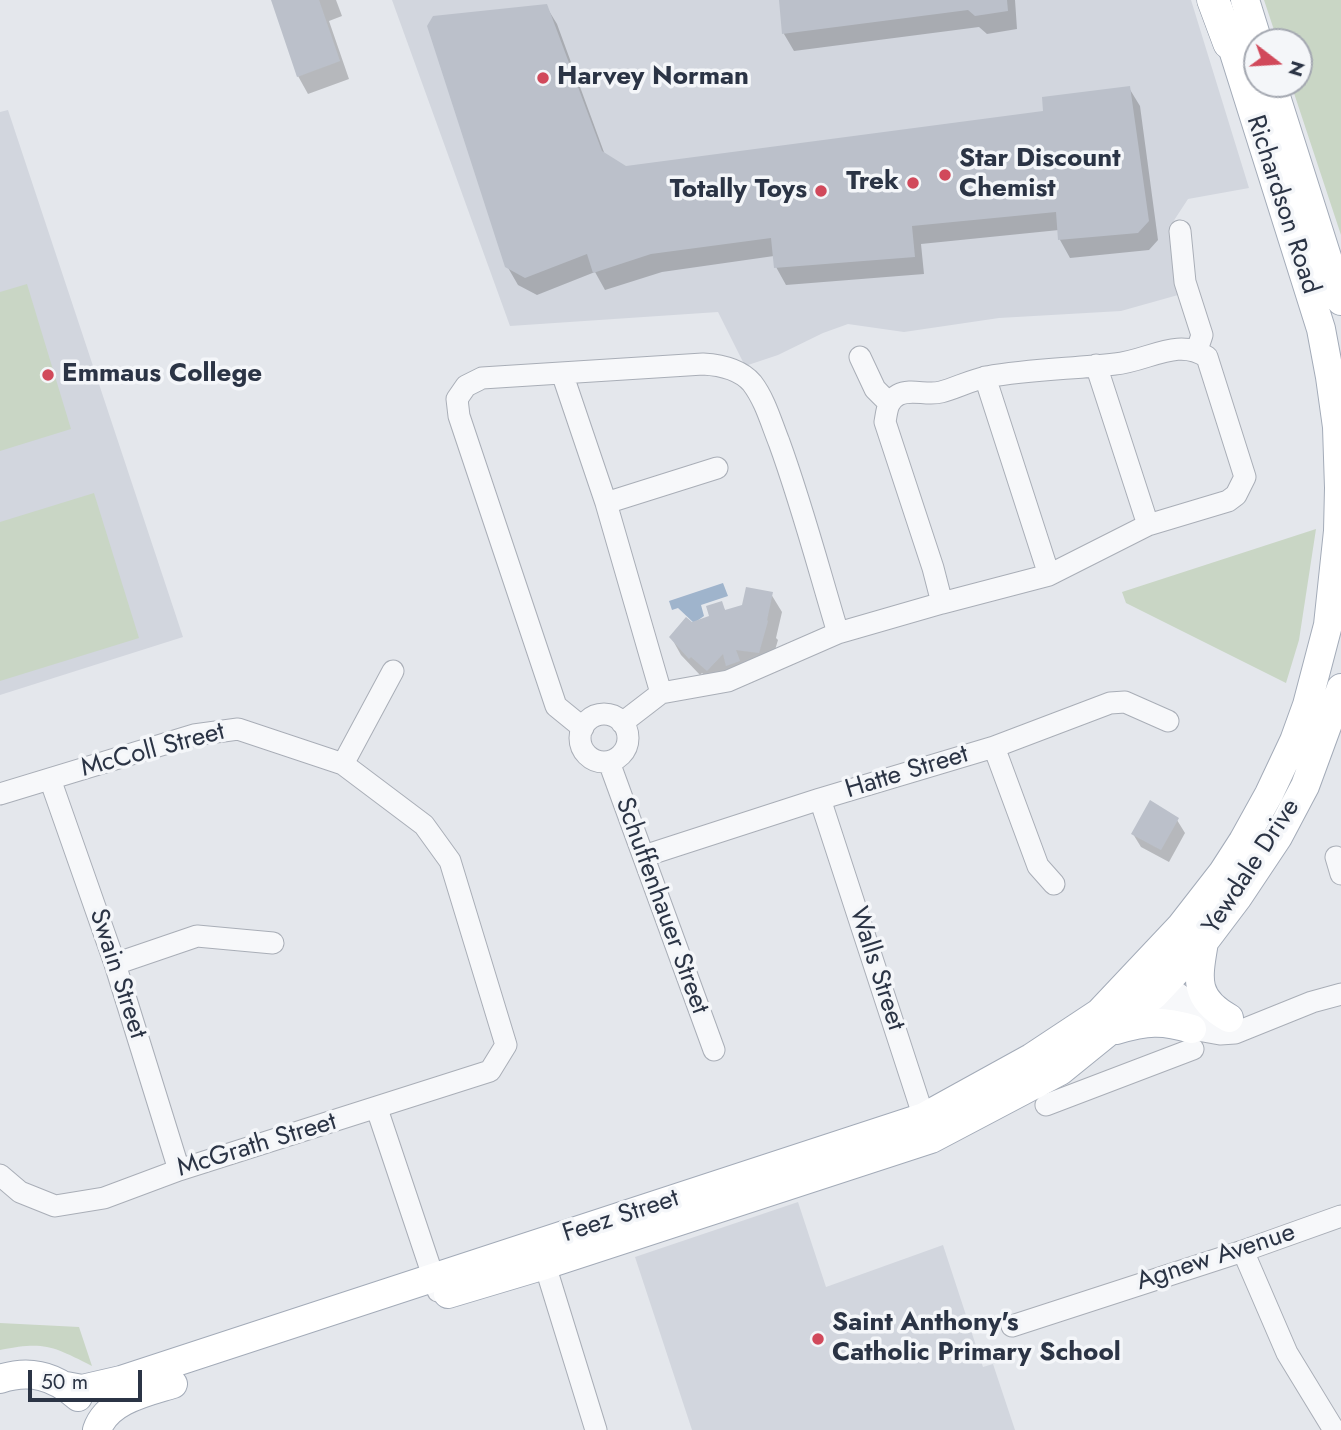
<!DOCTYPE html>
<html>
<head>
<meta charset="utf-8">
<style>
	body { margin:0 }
	#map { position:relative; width:1341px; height:1430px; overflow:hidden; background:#e4e7ec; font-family:Jost,sans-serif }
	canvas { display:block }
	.north { position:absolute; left:1243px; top:28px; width:70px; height:70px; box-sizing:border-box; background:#f4f6f9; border:2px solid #a4a8b1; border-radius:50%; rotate:107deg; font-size:19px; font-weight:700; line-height:28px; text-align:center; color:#2b3445 }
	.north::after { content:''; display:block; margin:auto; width:24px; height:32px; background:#d1495b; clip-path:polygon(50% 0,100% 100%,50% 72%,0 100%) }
	.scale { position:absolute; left:28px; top:1370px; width:114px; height:32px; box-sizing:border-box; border:4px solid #2b3445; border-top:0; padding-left:9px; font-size:21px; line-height:24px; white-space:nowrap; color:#2b3445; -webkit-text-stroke:5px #f4f6f9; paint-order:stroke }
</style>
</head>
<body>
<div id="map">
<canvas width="1341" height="1430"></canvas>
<div class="north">N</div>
<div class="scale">50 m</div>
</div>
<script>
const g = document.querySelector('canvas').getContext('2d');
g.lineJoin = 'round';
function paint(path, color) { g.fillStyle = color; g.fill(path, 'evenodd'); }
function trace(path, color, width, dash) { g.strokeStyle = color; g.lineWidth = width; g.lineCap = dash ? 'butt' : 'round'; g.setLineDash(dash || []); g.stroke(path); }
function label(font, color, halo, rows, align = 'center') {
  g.font = font + ' Jost,sans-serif'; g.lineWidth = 7; g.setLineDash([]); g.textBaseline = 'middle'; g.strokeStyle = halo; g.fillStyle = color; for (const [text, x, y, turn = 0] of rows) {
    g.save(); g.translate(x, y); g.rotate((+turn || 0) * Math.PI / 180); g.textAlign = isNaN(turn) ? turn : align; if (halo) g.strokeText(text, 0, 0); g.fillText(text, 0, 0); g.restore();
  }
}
const built = new Path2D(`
	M392,0H1191L1249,188L1188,199L1171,225L1178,295L1121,311L999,318L904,332L848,324L823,333L778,355L745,366L718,312L510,326Z
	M8,110L183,637L0,695V112Z
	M798,1202L826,1287L943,1245L983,1367L993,1364L1015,1430H692L635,1257Z`);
const green = new Path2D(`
	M1264,0H1341V235L1291,84H1299V42H1278Z
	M27,284L71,429L0,451V292Z
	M94,493L139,638L0,681V522Z
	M1316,529L1299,640L1286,683L1126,603L1122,592Z
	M0,1323L79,1327L92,1366C53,1346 44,1341 0,1350Z`);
const water = new Path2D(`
	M723,583L728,596L701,605L704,616L694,623L678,608L672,610L669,601Z`);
const shadow = new Path2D(`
	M272,0H336L342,16L329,21L349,79L308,94L298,76Z
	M781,0H1015L1017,29L987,34L979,27L794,51L784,34Z
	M546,6L557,24L605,155L626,168L1045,113L1129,88L1140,106L1158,240L1149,250L1070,258L1060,240L1059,230L921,244L924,274L786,285L776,267L774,256L662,272L605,290L595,272L537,295L518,285L507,266Z
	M771,594L782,612L776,638L778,640L769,670L718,688L702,673L700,675L681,655L671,637L691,624L711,618L721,603L726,612Z
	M1177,820L1185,833L1169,862L1141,847L1133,834Z`);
const building = new Path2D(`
	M271,0H319L340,61L297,77Z
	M779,0H1007L1008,11L975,16L968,10L782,34Z
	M547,4L602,151L626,166L1043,111L1042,97L1130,86L1149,221L1138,233L1058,240L1056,212L912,226L915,257L774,268L771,238L651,254L593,273L587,254L525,278L505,267L427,26L433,16Z
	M746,587L773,592L767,620L768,621L759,653L736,650L740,661L726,666L723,654L707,671L691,657L689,659L669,637L686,617L692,622L709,616L706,606L722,601L725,610L742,605Z
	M1150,800L1179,818L1161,850L1131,834Z`);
const minor = new Path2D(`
	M1180,231L1185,282L1202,335L1197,350
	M860,357L875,389L889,403
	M1096,365L1148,525
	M562,373L606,503L661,693
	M985,377L1049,575
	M606,503L717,468
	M580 738a24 24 0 1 1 48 0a24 24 0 1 1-48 0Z
	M622,723L661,693L728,681L838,633L942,603L1049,575L1148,525L1228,501L1236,495L1245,477L1207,357C1178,337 1148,361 1115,364C1073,369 1029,369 987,377C971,380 956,388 941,392C927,396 911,388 898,395C887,401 887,411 885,422L933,568L942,603
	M583,728L556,706L459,416L457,399L466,386L482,378L703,364C720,365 740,369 752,383C765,400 771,422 779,442C802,505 819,570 838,633
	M994,747L1038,866L1054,884
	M609,762L714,1050
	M343,764L393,671
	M50,779L115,964L179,1170
	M0,794L194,735L238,729L343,764L424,825L450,861L506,1045L490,1071L179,1170L104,1198L55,1206L20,1192L0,1175
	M820,799L928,1130
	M644,856L820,799L994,747L1110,703L1125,702L1168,721
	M1336,857L1341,874
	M115,964L197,936L273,943
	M1153,977C1179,989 1191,1011 1221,1017
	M1147,982L1172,1014L1192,1029L1220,1034L1235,1033L1312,1002L1341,994
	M1046,1105L1193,1049
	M377,1109L438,1291
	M1243,1251L1287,1353L1334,1430
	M545,1265L596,1430
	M1012,1326L1243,1251L1341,1216`);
const major = new Path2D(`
	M1245,0L1258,42
	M1272,84L1341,301
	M1204,942C1198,978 1193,998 1229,1018
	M1116,1030C1147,1021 1162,1020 1192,1029
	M448,1294L545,1265L931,1139L1060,1071L1155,994L1204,942L1238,897L1278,837L1305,786L1341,688
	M0,1379C30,1369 55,1376 78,1397
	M66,1386L82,1389L121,1380L924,1117L1031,1058L1099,1013L1181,926L1223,872L1243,841L1269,794L1294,741L1307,705L1328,625L1338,531L1339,488L1337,427L1330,377L1321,329L1224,21
	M97,1430C107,1400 147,1392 173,1384`);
const highway = new Path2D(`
	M1213,0L1229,43`);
const markers = [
	[543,78,7,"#d1495b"],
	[945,175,7,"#d1495b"],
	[913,183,7,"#d1495b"],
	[821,191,7,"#d1495b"],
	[48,375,7,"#d1495b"],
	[818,1339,7,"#d1495b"]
];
const poiNames = [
	["Harvey Norman",557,78],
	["Star Discount",959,160],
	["Chemist",959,190],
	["Trek",899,183,"right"],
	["Totally Toys",807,191,"right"],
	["Emmaus College",62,375],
	["Saint Anthony's",832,1324],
	["Catholic Primary School",832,1354]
];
const streetNames = [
	["Richardson Road",1282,205,72],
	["McColl Street",153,751,-15],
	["Hatte Street",907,773,-17],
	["Yewdale Drive",1252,867,-57],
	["Schuffenhauer Street",661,906,70],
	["Walls Street",876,969,72],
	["Swain Street",117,974,72],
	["McGrath Street",257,1146,-17],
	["Feez Street",621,1217,-18],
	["Agnew Avenue",1216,1258,-18]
];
paint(built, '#d2d6de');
paint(green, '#c9d6c5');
paint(water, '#9fb4cc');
paint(shadow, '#0003');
paint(building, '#bbc0ca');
trace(minor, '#a9aeb7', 23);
trace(major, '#a3abb8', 30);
trace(highway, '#8b94a3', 33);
trace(minor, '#f7f8fa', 21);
trace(major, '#fff', 28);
trace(highway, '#fff', 32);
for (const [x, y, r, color] of markers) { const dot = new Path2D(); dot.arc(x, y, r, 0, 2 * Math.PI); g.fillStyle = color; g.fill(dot); trace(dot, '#f4f6f9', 2.5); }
label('bold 26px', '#2b3445', '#f4f6f9', poiNames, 'left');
label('26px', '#2b3445', '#f4f6f9', streetNames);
</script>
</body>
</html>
